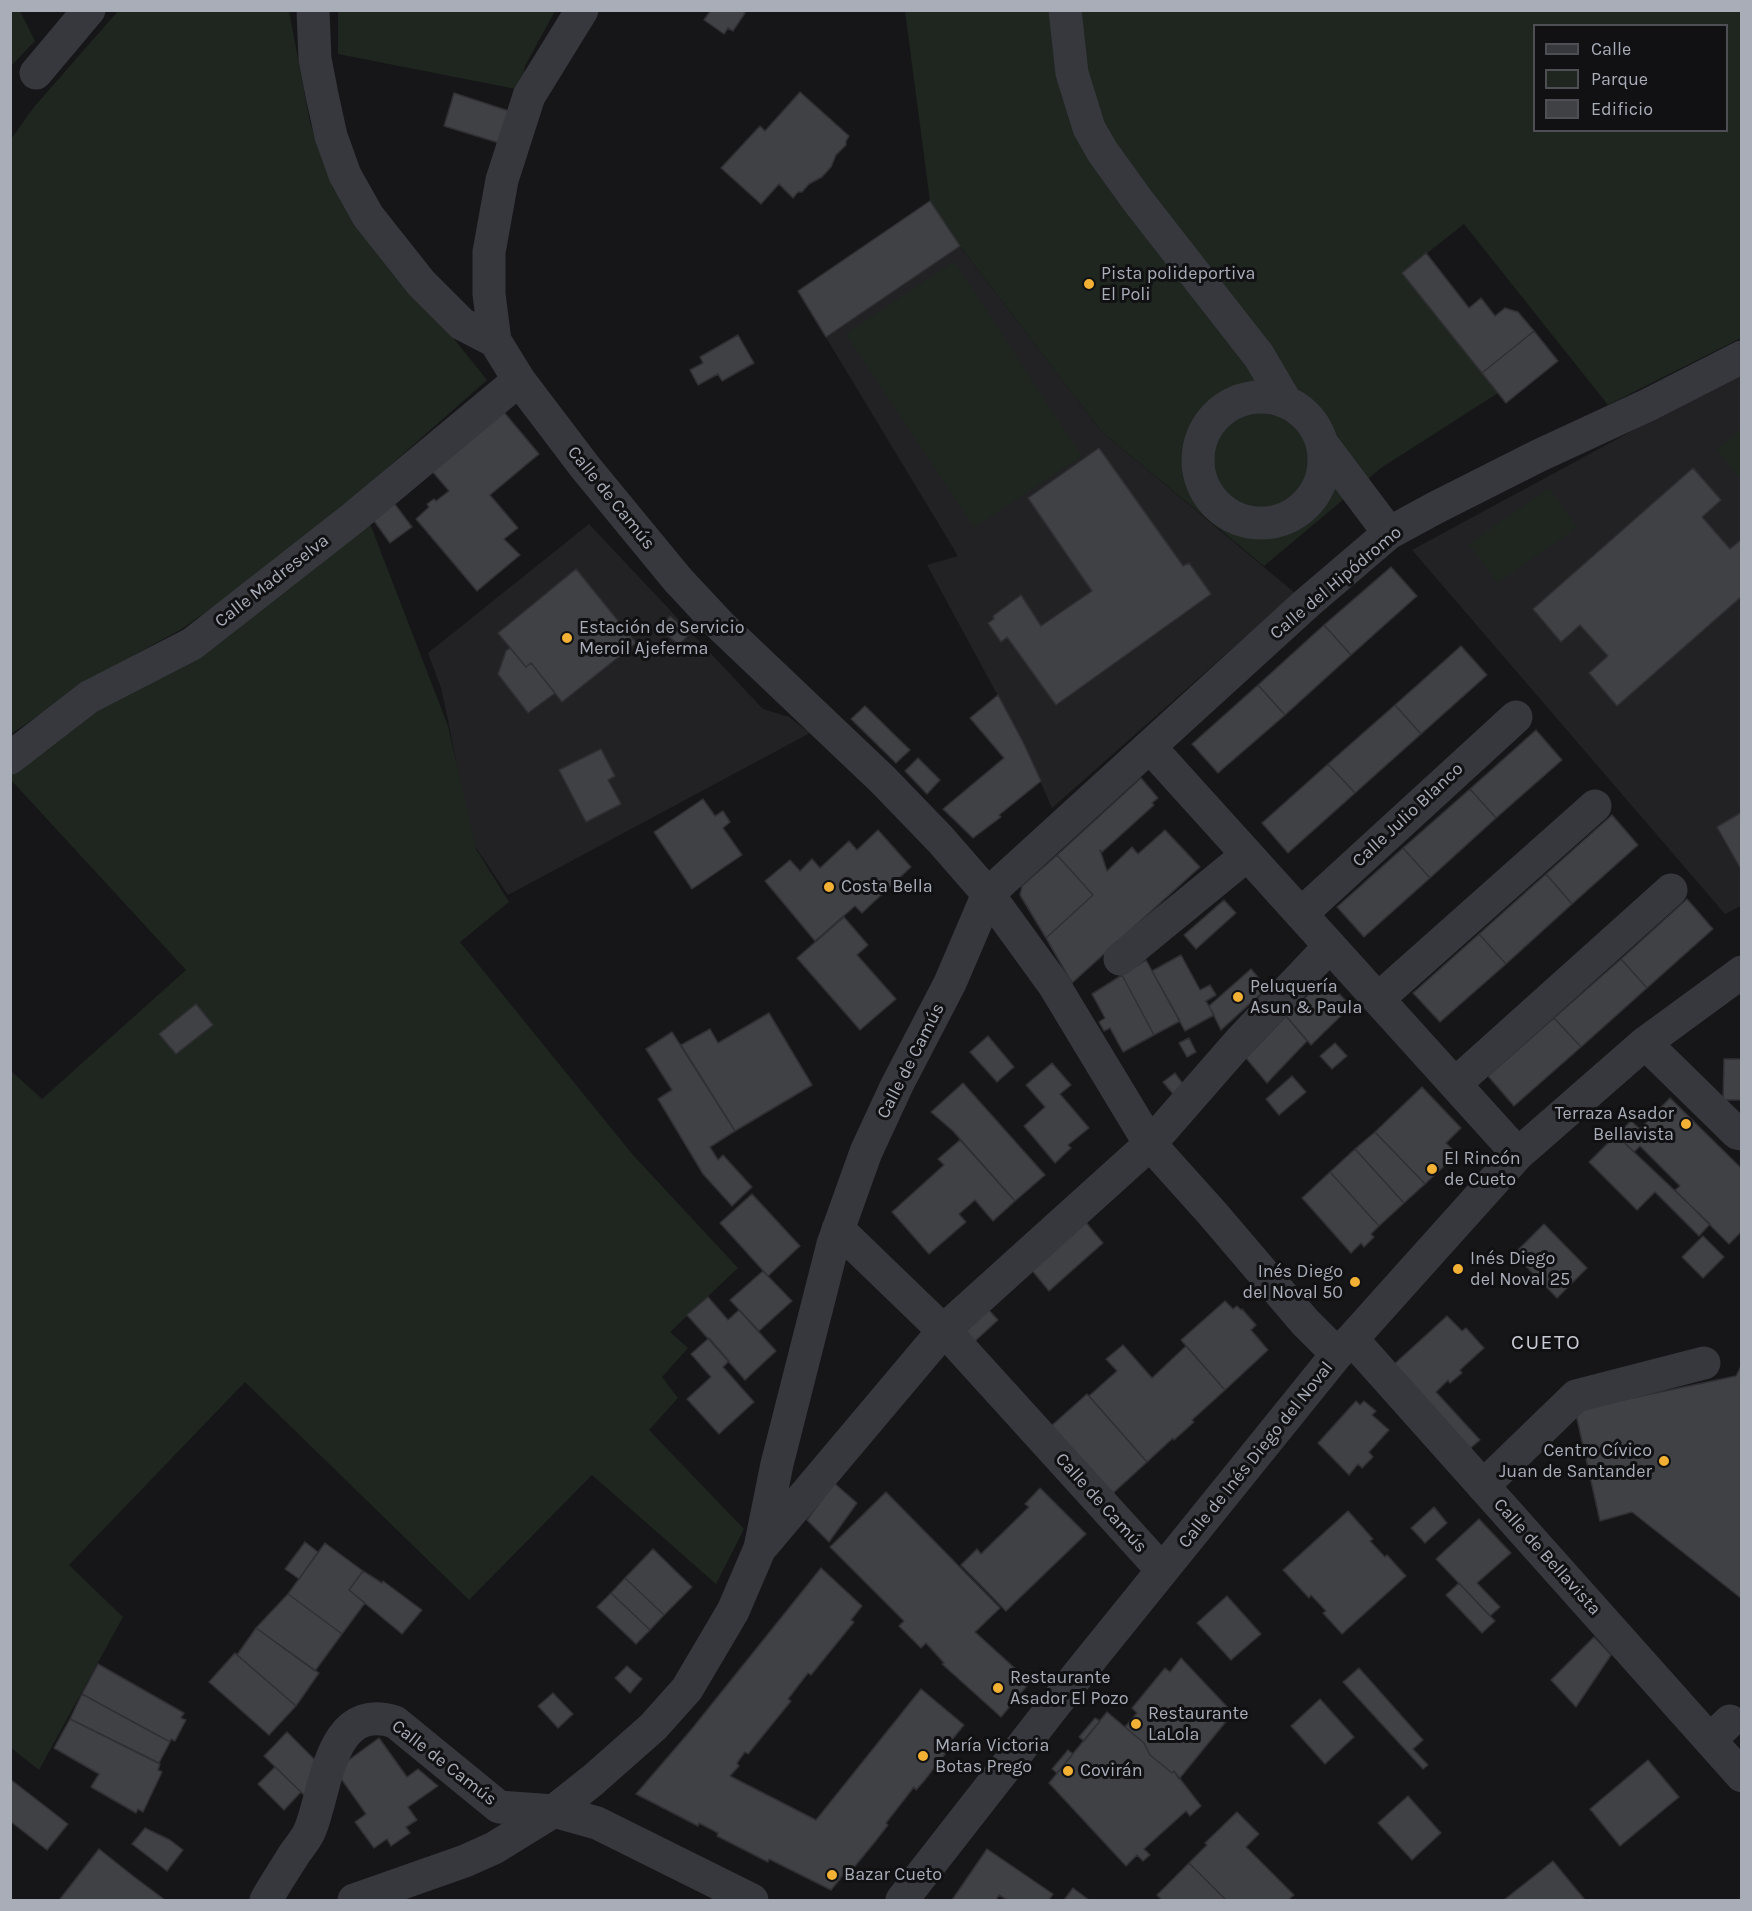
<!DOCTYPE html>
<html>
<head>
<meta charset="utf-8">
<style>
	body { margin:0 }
	#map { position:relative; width:1752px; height:1911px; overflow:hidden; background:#161618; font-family:Karla,sans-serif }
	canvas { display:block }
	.frame { position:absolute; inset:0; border:12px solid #a8adb8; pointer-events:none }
	.legend { position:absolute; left:1533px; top:24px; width:195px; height:108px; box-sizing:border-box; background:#111113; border:2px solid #4d4f55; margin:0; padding:8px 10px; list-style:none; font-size:18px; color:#a8adb8 }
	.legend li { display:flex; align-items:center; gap:12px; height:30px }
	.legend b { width:30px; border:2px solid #4d4f55 }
</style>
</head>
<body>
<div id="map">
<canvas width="1752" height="1911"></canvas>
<div class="frame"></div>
<ul class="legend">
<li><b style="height:8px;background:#37383d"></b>Calle</li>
<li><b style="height:16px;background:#1e261f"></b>Parque</li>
<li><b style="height:16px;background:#404145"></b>Edificio</li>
</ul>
</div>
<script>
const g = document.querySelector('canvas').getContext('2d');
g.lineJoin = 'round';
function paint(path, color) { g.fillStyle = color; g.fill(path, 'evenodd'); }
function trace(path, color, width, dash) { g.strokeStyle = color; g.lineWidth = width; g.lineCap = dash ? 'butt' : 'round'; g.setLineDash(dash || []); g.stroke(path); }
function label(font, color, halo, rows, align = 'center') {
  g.font = font + ' Karla,sans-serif'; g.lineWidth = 6; g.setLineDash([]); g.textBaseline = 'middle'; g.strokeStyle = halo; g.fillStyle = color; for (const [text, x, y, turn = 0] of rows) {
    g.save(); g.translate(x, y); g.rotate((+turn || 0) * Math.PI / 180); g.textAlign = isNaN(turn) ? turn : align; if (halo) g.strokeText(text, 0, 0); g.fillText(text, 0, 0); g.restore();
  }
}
const built = new Path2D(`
	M930,201L960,246L1102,432L1295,593L1052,808L1023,742L927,565L958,556L798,291Z
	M1741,372V906L1725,914L1412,550Z
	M589,524L763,709L789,717L810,733L508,895L472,842L448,720L441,688L428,653Z`);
const green = new Path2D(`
	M11,10L20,11L35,41L11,66Z
	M118,11H289L310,122L333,188L487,380L359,493L281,560L180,630L105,671L11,734V139L34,107Z
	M338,11H555L525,66L521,90L338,54Z
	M905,11H1741V338L1608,405L1464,224L1402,273L1498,393L1381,468L1264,566L1102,432L960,246L930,201ZM1534,26H1726V130H1534Z
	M954,262L1082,456L974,527L846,334Z
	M1741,429V479L1717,450Z
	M1549,488L1577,527L1498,583L1469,544Z
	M369,521L448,726L476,849L509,902L460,942L633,1155L738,1268L670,1332L688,1348L662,1377L678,1398L649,1430L744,1529L716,1584L592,1475L469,1600L245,1382L69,1565L123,1617L39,1770L10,1747V1070L42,1099L186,970L11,780V773L34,749Z`);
const building = new Path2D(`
	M711,10H742L745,13L733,31L728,28L724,34L704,20Z
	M800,92L849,136L846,141V145L836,155L831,167L822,177L809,184L802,192H798L793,198L779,184L761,204L721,168L760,126L765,131Z
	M454,93L509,111L499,143L444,126Z
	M930,201L960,246L826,337L798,291Z
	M1426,253L1469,308L1481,298L1495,316L1505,308L1518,312L1534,331L1482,373L1402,273Z
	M1534,331L1558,361L1506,403L1482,373Z
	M738,335L754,363L722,381L718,374L698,385L690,370L703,363L700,357Z
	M503,411L539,454L490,495L518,528L504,539L520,555L477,591L416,519L429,507L427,504L434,499L436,501L449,491L432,471Z
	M1099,448L1183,566L1189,563L1211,594L1056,705L1007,637L1001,642L988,623L994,619L993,616L1021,595L1041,626L1092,591L1028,498Z
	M1693,468L1721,500L1702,517L1730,549L1742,539V596L1617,706L1589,673L1608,656L1580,625L1561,642L1533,609Z
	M394,503L412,527L390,543L372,518Z
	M1391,567L1417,596L1351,655L1324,625Z
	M576,569L636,643L562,702L531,663L526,667L498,633Z
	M670,616L690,633L679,645L660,629Z
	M1324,625L1351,655L1285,715L1258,685Z
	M1461,646L1487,675L1421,734L1395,705Z
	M510,648L526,667L531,663L555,693L528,713L498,674L506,651Z
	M1258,685L1285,715L1218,773L1192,744Z
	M998,695L1023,742L1041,781L999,815L1001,817L973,838L943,809L1004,758L970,718Z
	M1395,705L1421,734L1355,793L1328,764Z
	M865,706L910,750L896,763L851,719Z
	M1536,730L1562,760L1496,818L1470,789Z
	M601,749L615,776L608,780L621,804L586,822L559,770Z
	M918,758L940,780L927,794L905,771Z
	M1328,764L1355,793L1288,853L1262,823Z
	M1141,778L1158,798L1152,803L1154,805L1102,852L1100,850L1107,871L1132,847L1138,854L1165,830L1200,867L1072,983L1046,938L1093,895L1057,855Z
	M1470,789L1496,818L1430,878L1403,848Z
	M703,799L715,816L723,811L730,822L723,828L742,855L692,889L654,832Z
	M1742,812V871L1717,827Z
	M1612,815L1638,845L1572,904L1546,874Z
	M878,830L911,867L862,913L855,906L815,941L765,881L790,860L800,871L812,859L820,868L849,841L857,850Z
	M1403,848L1430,878L1364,937L1337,907Z
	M1057,855L1093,895L1046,938L1020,895L1022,886Z
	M1546,874L1572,904L1506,964L1479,934Z
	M1687,899L1713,929L1647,988L1621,959Z
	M1224,900L1236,913L1196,949L1184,935Z
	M844,917L868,945L857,955L896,999L860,1030L797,958Z
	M1479,934L1506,964L1440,1022L1413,993Z
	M1181,955L1200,990L1210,985L1216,995L1206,1001L1214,1015L1185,1031L1152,971Z
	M1621,959L1647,988L1581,1047L1554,1018Z
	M1146,960L1180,1021L1154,1035L1122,975Z
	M1251,969L1267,988L1221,1030L1209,1006Z
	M1122,975L1154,1035L1123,1052L1110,1028L1104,1031L1099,1022L1105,1018L1092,994Z
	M1325,979L1351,1006L1311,1045L1286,1016Z
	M196,1004L213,1025L176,1054L159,1034Z
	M769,1013L812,1085L735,1131L681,1045L710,1029L718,1043Z
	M1286,1016L1307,1041L1267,1083L1246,1058Z
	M1554,1018L1581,1047L1514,1106L1488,1076Z
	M672,1032L735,1131L710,1147L718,1160L723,1155L752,1187L732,1206L703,1174L658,1099L672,1090L646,1049Z
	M988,1036L1014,1067L997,1082L970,1052Z
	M1189,1038L1196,1052L1187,1057L1179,1043Z
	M1335,1043L1347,1056L1332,1069L1320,1056Z
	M1724,1059H1742V1100H1723Z
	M1052,1063L1071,1085L1060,1094L1089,1128L1068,1145L1071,1148L1055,1163L1024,1126L1045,1107L1026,1085Z
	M1175,1073L1183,1084L1173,1094L1163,1082Z
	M1292,1076L1306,1092L1279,1115L1266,1099Z
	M963,1083L1045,1175L1015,1201L953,1131L931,1112Z
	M1422,1087L1461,1128L1446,1143L1457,1154L1425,1184L1375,1132Z
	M1670,1098L1742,1169V1231L1729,1244L1675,1190L1680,1186L1640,1146L1634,1152L1617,1135L1631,1121L1640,1129Z
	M1375,1132L1425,1184L1404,1203L1355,1149Z
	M1616,1135L1710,1224L1699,1236L1655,1192L1637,1210L1589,1162Z
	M960,1140L1015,1201L993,1221L975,1200L959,1214L966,1222L929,1254L892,1212L944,1165L938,1159Z
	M1355,1149L1404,1203L1379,1226L1330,1172Z
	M1330,1172L1379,1226L1371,1234L1374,1237L1364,1247L1361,1243L1351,1253L1302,1198Z
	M752,1194L800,1246L768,1276L720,1223Z
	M1084,1220L1103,1243L1049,1291L1030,1268Z
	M1544,1224L1587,1268L1557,1298L1514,1254Z
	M1703,1236L1724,1257L1703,1278L1682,1257Z
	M763,1271L792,1301L759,1331L730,1300Z
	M708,1297L728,1320L739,1310L776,1351L745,1380L687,1315Z
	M1225,1301L1233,1309L1237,1306L1241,1310L1242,1309L1256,1325L1251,1330L1268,1350L1225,1390L1181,1340Z
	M986,1307L998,1320L974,1342L962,1329Z
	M1447,1316L1462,1331L1466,1328L1484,1348L1460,1370L1462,1373L1450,1383L1448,1380L1436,1392L1480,1440L1467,1451L1390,1368Z
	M709,1338L729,1361L723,1367L754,1402L719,1434L687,1399L711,1377L691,1354Z
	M1123,1345L1152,1378L1186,1346L1225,1390L1192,1420L1194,1422L1174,1440L1173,1438L1147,1462L1089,1396L1117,1371L1106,1359Z
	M1742,1364V1599L1632,1512L1600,1521L1575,1410L1736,1376Z
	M1087,1394L1147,1462L1111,1495L1050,1427Z
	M1356,1401L1360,1405L1364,1401L1376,1411L1372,1415L1389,1430L1369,1452L1373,1457L1362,1468L1358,1464L1349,1475L1318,1443Z
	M834,1483L857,1503L829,1542L807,1520Z
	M1040,1488L1086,1534L1006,1611L961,1565L977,1549L981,1554L986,1549L1029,1507L1025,1504Z
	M886,1492L1000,1608L975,1632L1030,1682L1001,1717L942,1664L944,1663L926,1643L921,1648L899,1626L904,1621L830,1547Z
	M1434,1507L1447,1523L1425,1543L1411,1528Z
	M1348,1511L1373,1539L1370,1541L1385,1557L1387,1555L1406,1576L1342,1634L1323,1613L1326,1611L1311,1595L1309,1598L1283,1570Z
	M1479,1519L1511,1553L1477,1583L1500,1607L1490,1616L1436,1559Z
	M305,1542L318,1552L299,1579L285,1569Z
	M325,1543L363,1571L349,1590L365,1603L342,1634L288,1594Z
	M653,1549L692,1587L664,1615L625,1578Z
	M821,1568L862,1606L851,1620L854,1622L811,1675L808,1673L788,1699L791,1701L748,1754L745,1752L737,1763L739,1766L730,1776L816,1820L921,1689L964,1725L951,1741L953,1744L924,1781L916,1790L914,1787L886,1823L888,1825L874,1843L851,1871L849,1868L831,1890L769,1859L768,1862L717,1836L718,1833L699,1823L698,1826L636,1794L691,1730Z
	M363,1571L382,1583L383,1581L422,1610L402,1634L349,1590Z
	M625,1578L664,1615L650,1630L611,1593Z
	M1459,1583L1495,1621L1482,1633L1446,1595Z
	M611,1593L650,1630L636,1644L597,1607Z
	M288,1594L342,1634L315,1671L256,1628Z
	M1227,1596L1261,1634L1231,1660L1197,1623Z
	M256,1628L319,1673L296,1706L237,1655Z
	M1594,1637L1611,1655L1576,1707L1551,1680Z
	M235,1653L296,1706L269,1735L209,1682Z
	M1181,1658L1233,1713L1179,1779L1174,1771L1172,1773L1150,1755L1144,1743L1125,1727L1137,1713L1132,1708L1165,1668L1170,1672Z
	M98,1664L184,1713L181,1718L186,1720L175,1741L171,1739L170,1742L82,1694Z
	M627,1666L642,1679L630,1693L615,1678Z
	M1359,1668L1423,1740L1413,1749L1428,1765L1423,1769L1343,1682Z
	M553,1693L573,1714L558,1728L538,1706Z
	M82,1694L170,1742L159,1763L70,1719Z
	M1320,1699L1354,1737L1325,1764L1291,1726Z
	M1107,1712L1144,1743L1150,1755L1172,1773L1174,1771L1201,1806L1190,1816L1186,1811L1144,1849L1150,1855L1143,1861L1137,1855L1126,1866L1049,1783Z
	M1095,1718L1100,1721L1084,1741L1079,1737Z
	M70,1719L160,1764L158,1770L162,1772L143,1812L138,1809L136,1813L91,1787L99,1774L54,1748Z
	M287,1732L316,1761L307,1798L264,1756Z
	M379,1738L407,1777L418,1769L438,1786L408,1807L417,1820L406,1827L410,1833L391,1846L387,1839L374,1848L355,1822L366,1814L335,1770Z
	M1068,1750L1073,1754L1057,1773L1052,1769Z
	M1648,1760L1679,1797L1620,1846L1590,1809Z
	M275,1767L301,1792L284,1810L258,1784Z
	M10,1779L68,1824L47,1850L10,1821Z
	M1408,1796L1441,1833L1412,1860L1378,1823Z
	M1237,1812L1259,1834L1246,1847L1294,1895L1288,1900H1226L1189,1863L1207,1845L1205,1843Z
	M145,1828L170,1840L183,1850L167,1871L132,1844Z
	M99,1849L133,1876L165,1900H62L60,1899Z
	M987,1849L1053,1894L1049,1900H1007L999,1895L996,1900H952Z
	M1553,1861L1585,1900H1504Z
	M1189,1863L1226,1900H1162L1157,1895Z
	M1073,1888L1089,1900H1064Z`);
const minor = new Path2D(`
	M313,10L315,59L322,95L331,136L345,175L368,216L421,283L462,324L495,341
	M582,10L529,96L502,180L489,252V294L495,341L519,380L585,467L678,580L721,626L883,780L940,839L988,894L1054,985L1150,1144L1212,1213L1305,1322L1337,1354
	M1065,10L1072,73L1089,128L1102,151L1138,201L1259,356L1286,402
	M36,73L89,10
	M1198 460a63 63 0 1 1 126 0a63 63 0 1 1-126 0Z
	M1323,445L1389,533
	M1150,747L1518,1154
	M10,758L89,697L192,644L353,518L519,380
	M1301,914L1516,717
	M1120,959L1247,855
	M1378,999L1595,806
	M1645,1043L1737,1133L1742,1134
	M1455,1084L1671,890
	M838,1229L956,1343L1162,1570
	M1352,1339L1742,1776
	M1483,1486L1576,1396L1704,1363
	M763,1545L944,1330L1150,1144L1240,1041L1330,946
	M1710,1740L1730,1721
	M266,1900C275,1884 285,1869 295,1853C300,1846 307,1838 310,1830C327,1789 329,1701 395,1722L499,1807L554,1811L597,1823L752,1900
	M354,1900L465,1861L494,1848L554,1811L593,1780L653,1727L687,1689L733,1611L760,1548L777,1464L833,1244L866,1152L897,1085L950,983L988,894L1307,603L1389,533L1435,508L1538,456L1648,405L1742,357
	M902,1900L1077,1676L1337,1354L1352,1339L1518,1154L1645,1043L1742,972`);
const markers = [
	[1089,284,6,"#f2b134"],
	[567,638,6,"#f2b134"],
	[829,887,6,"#f2b134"],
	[1238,997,6,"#f2b134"],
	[1686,1124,6,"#f2b134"],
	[1432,1169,6,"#f2b134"],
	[1458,1269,6,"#f2b134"],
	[1355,1282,6,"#f2b134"],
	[1664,1461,6,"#f2b134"],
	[998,1688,6,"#f2b134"],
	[1136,1724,6,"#f2b134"],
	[923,1756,6,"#f2b134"],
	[1068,1771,6,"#f2b134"],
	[832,1875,6,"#f2b134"]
];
const poiNames = [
	["Pista polideportiva",1101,274],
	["El Poli",1101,295],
	["Estación de Servicio",579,628],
	["Meroil Ajeferma",579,649],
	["Costa Bella",841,887],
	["Peluquería",1250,987],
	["Asun & Paula",1250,1008],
	["Terraza Asador",1674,1114,"right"],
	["Bellavista",1674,1135,"right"],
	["El Rincón",1444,1159],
	["de Cueto",1444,1180],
	["Inés Diego",1470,1259],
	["del Noval 25",1470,1280],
	["Inés Diego",1343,1272,"right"],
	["del Noval 50",1343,1293,"right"],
	["Centro Cívico",1652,1451,"right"],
	["Juan de Santander",1652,1472,"right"],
	["Restaurante",1010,1678],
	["Asador El Pozo",1010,1699],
	["Restaurante",1148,1714],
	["LaLola",1148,1735],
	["María Victoria",935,1746],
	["Botas Prego",935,1767],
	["Covirán",1080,1771],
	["Bazar Cueto",844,1875]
];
const streetNames = [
	["Calle de Camús",611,498,51],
	["Calle Madreselva",272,581,-38],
	["Calle del Hipódromo",1336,583,-40],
	["Calle Julio Blanco",1408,815,-43],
	["Calle de Camús",911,1061,-63],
	["Calle de Inés Diego del Noval",1256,1455,-51],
	["Calle de Camús",1101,1503,48],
	["Calle de Bellavista",1547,1557,48],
	["Calle de Camús",444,1763,38]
];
const quarterNames = [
	["CUETO",1546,1343]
];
paint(built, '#222225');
paint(green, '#1e261f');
paint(building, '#404145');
trace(building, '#303034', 1.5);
trace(minor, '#37383d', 33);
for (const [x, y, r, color] of markers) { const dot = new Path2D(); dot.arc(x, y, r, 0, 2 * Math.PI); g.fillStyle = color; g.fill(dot); trace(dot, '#111113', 2); }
label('18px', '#a8adb8', '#111113', poiNames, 'left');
label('18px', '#a8adb8', '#111113', streetNames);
g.letterSpacing = '1.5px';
label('21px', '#c9ccd4', '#111113', quarterNames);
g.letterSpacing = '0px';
</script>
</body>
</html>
